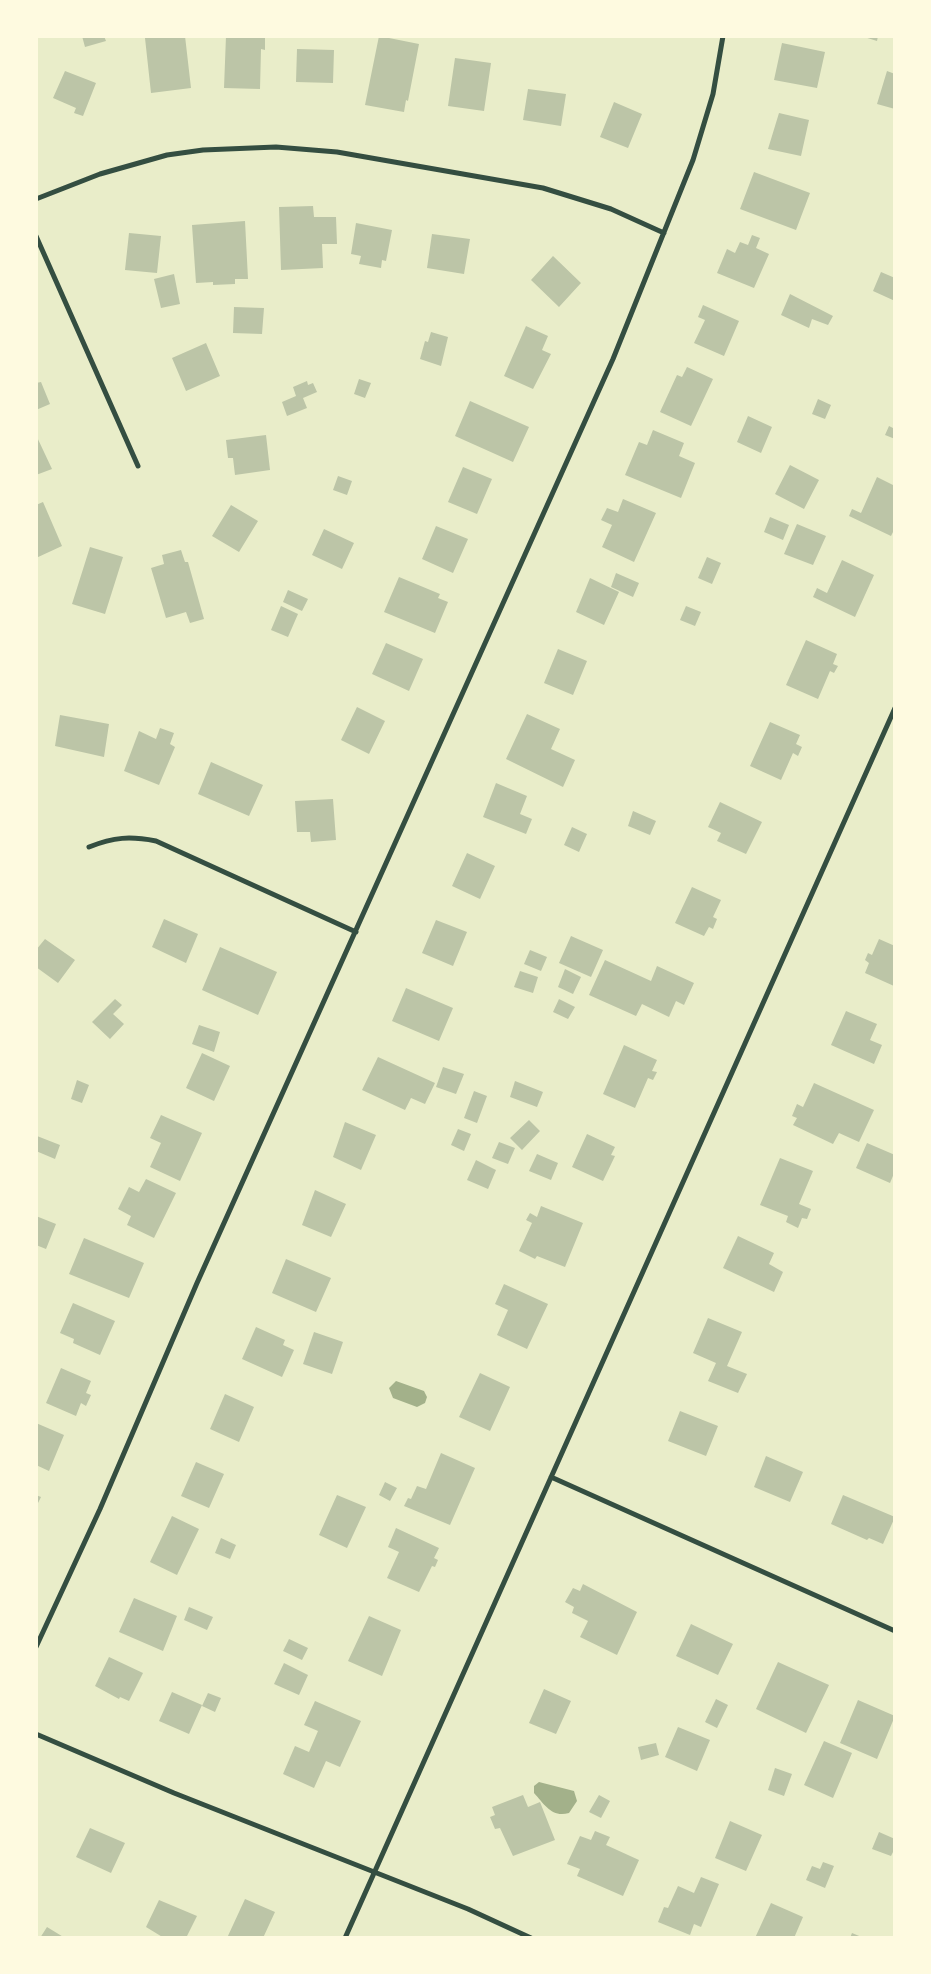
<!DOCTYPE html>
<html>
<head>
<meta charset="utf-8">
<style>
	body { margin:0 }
	#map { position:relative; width:931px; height:1974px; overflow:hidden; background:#e9edc9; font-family:"Work Sans",sans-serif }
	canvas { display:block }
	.frame { position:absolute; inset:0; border:38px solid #fefae0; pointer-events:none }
</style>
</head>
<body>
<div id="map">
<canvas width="931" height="1974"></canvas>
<div class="frame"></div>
</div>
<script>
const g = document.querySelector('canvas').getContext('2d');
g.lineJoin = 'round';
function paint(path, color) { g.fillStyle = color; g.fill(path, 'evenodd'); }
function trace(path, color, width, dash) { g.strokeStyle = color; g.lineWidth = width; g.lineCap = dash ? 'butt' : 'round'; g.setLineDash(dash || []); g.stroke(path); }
const water = new Path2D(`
	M396,1381L424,1391L427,1397L425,1403L417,1407L393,1398L389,1388Z
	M539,1782L574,1791L577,1801L569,1813C552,1818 545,1805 534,1793V1786Z`);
const building = new Path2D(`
	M82,36H104L106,41L85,47Z
	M162,36H185L191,88L151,93L145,38Z
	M226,36H265V50L261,49L260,89L224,88Z
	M379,36L419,44L408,101L406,100L404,112L365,105Z
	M861,36H878L877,41Z
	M782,43L825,52L817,88L774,80Z
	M297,49L334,50L333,83L296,82Z
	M455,58L491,63L484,111L448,106Z
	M65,71L96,83L83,116L74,113L76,108L53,98Z
	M887,71L895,74V109L877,104Z
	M528,89L566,94L561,126L523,120Z
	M614,102L642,114L628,148L600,137Z
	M779,113L809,120L801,156L768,149Z
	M754,172L810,193L796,230L740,209Z
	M313,206L314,217H336L337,244H322L323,268L281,270L279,207Z
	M245,221L248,279H235V284L213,285V282L196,283L192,225Z
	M356,223L392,230L386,261L382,260L381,268L359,264L361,256L351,254Z
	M129,233L161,236L157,273L125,270Z
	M432,234L470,239L464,274L427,268Z
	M752,235L760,238L756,248L769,254L754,288L717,273L727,249L735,253L740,242L748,245Z
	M553,256L581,283L559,307L531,280Z
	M881,272L895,278V301L873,291Z
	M174,274L180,304L161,308L154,279Z
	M790,294L833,316L828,325L812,319L809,328L781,315Z
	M703,305L739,321L724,356L694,343L705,320L698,317Z
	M234,307L264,308L262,334L233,333Z
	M526,326L548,336L542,350L551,354L533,389L504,376Z
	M431,332L448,337L441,366L420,359L425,341L428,342Z
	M206,343L220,376L186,391L172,358Z
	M687,367L713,379L691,426L660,412L677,375L682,377Z
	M359,379L371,383L365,398L354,394Z
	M307,381L308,385L313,383L317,392L303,398L307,408L287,416L282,402L296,396L293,387Z
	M41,382L50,404L36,410V383Z
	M818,399L831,405L825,419L812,414Z
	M470,401L529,427L513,462L455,436Z
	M748,416L772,427L761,453L737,442Z
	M889,426L895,429V439L885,435Z
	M653,430L684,443L679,456L695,463L681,498L625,475L639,442L647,445Z
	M36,435L52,469L36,475Z
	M266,435L270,470L235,475L233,458H228L226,440Z
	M790,465L819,480L804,509L775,494Z
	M463,467L492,479L477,514L448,502Z
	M338,476L352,481L347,495L333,490Z
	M877,477L895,486V528L891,536L849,516L852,509L861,513Z
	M623,499L656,513L634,562L602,547L612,525L601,520L607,508L618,512Z
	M43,502L62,546L36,558V505Z
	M231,505L258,521L239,552L212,536Z
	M770,517L789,525L783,540L764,532Z
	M797,524L826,536L813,565L784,554Z
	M436,526L468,539L453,573L422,559Z
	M324,529L354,543L342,569L312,555Z
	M90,547L123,557L105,614L72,604Z
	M181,550L185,562H188L204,619L190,623L186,612L166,618L151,568L164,564L162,555Z
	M707,557L721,563L712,584L698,578Z
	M842,560L874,575L855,617L813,597L817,588L827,593Z
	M616,573L639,583L633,597L611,587Z
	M399,577L440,594L438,598L448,602L435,633L384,612Z
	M590,578L619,592L604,625L576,612Z
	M288,590L308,599L302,611L283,602Z
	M281,606L298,614L288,637L271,630Z
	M686,606L701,612L695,626L680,620Z
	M806,640L837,654L833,664L838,666L834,673L830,671L818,699L786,685Z
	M386,643L423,659L409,691L372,674Z
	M558,649L587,661L573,695L544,683Z
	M357,707L385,721L369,754L341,740Z
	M527,714L560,729L551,749L575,760L563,787L506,759Z
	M60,715L109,724L104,757L55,746Z
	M770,722L800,735L796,744L802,747L798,756L793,753L781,780L750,766Z
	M160,728L174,733L170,744L175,747L159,785L124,771L139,731L156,739Z
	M211,762L263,785L249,816L198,794Z
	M496,783L527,796L520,814L532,819L526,834L483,817Z
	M333,799L336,840L311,842L310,832H297L295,801Z
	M720,802L762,822L746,854L717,841L721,833L708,827Z
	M633,811L656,821L650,835L628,826Z
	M572,827L587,834L579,852L564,845Z
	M467,853L495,866L480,899L452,886Z
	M692,887L721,900L713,917L717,919L713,929L709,927L704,936L675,923Z
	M164,919L198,934L186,963L152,947Z
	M436,920L467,932L453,966L422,953Z
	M571,936L603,950L591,977L559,963Z
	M45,939L75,960L58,983L36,967V950Z
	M879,939L895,946L894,986L865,973L869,963L865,960L868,953L872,955Z
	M220,947L277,972L258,1015L202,990Z
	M530,950L547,957L541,971L524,964Z
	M605,960L651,981L657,966L694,983L684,1005L676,1001L669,1017L642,1004L636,1016L589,995Z
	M565,969L581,977L573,994L558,987Z
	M520,971L538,977L533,993L514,987Z
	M406,988L453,1008L439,1041L392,1021Z
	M115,999L122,1005L113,1014L124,1024L110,1039L92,1022Z
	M559,999L575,1007L568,1019L553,1012Z
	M846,1011L877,1024L870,1040L882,1045L874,1064L831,1045Z
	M199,1025L220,1032L214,1052L192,1044Z
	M624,1045L657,1060L652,1071L657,1072L653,1080L648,1078L635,1108L603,1094Z
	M202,1053L230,1066L214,1101L186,1088Z
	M378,1057L435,1083L425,1104L411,1098L405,1110L362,1090Z
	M443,1067L464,1074L456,1094L436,1087Z
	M77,1080L89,1085L82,1103L71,1099Z
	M515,1081L543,1092L537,1107L510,1097Z
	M814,1083L874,1110L859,1142L839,1133L833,1144L793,1125L797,1118L792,1116L797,1104L803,1107Z
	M474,1091L487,1096L477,1123L464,1118Z
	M161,1115L202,1133L180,1181L150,1167L161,1143L150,1138Z
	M529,1120L540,1131L522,1150L510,1138Z
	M345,1122L376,1135L361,1170L333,1157Z
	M458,1129L471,1134L464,1151L451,1145Z
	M587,1134L615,1147L611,1155L615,1156L603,1181L572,1167Z
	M37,1136L60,1145L55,1159L36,1151Z
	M499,1142L515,1148L508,1164L492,1158Z
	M867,1143L895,1155V1171L890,1183L856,1168Z
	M537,1154L558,1163L551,1180L529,1171Z
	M780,1158L813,1171L799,1204L811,1209L807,1219L802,1218L798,1228L786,1222L788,1216L760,1205Z
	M476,1160L496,1170L488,1189L467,1180Z
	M146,1179L176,1193L154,1238L127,1225L131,1216L118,1209L129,1187L139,1192Z
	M315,1190L346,1204L331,1237L302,1225Z
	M541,1206L583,1223L565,1267L537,1256L535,1259L519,1251L532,1223L526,1220L530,1213L537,1217Z
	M36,1216L56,1224L46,1249L36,1245Z
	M738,1236L774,1253L769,1264L783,1272L774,1292L723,1268Z
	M84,1238L144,1263L129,1298L69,1274Z
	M286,1259L331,1278L316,1312L272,1293Z
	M504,1284L548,1304L527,1349L497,1335L508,1310L495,1304Z
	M73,1303L115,1321L100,1355L73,1343L74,1339L60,1333Z
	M708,1318L742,1332L727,1366L747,1374L738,1393L708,1381L716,1363L693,1353Z
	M256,1327L285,1340L283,1345L294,1350L282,1377L242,1359Z
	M314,1332L343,1342L332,1374L303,1364Z
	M61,1368L91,1381L86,1393L91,1395L86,1406L81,1403L76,1416L46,1403Z
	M480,1373L510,1387L490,1431L459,1417Z
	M225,1394L254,1407L239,1442L210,1429Z
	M680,1411L718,1426L706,1456L668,1441Z
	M36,1423L64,1435L49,1471L36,1465Z
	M441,1453L475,1468L450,1525L404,1506L408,1498L411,1499L417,1486L426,1489Z
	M766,1456L803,1472L790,1502L754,1487Z
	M196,1462L224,1474L209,1508L181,1496Z
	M385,1482L397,1488L390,1501L379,1495Z
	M36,1495L41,1497L36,1507Z
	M337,1495L366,1507L347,1548L319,1535Z
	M843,1495L895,1517L883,1544L869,1538L867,1540L831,1524Z
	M172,1516L199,1529L177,1575L150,1562Z
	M396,1528L439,1548L434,1558L438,1560L435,1567L432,1566L419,1592L387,1578L399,1552L388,1547Z
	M221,1538L236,1545L230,1559L215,1553Z
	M583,1584L637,1612L617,1655L580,1637L588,1621L572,1613L574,1607L565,1602L573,1588L580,1591Z
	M134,1598L177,1616L163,1651L119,1632Z
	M189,1607L213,1617L207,1630L184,1620Z
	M369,1616L401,1630L382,1676L348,1661Z
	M691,1624L733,1644L718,1675L676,1656Z
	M289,1639L308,1648L302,1660L283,1651Z
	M109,1657L143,1673L129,1701L120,1697L119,1699L95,1686Z
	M778,1662L829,1685L806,1733L756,1709Z
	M284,1663L308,1675L299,1695L274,1684Z
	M544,1689L571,1701L556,1734L529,1723Z
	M172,1692L202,1705L189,1734L159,1721Z
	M208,1693L221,1698L215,1712L202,1706Z
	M716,1699L728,1705L717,1728L705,1722Z
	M858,1700L895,1716L877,1759L840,1743Z
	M315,1701L361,1721L340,1767L326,1761L314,1788L283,1774L295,1746L309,1752L318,1731L304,1725Z
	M678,1727L710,1740L697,1771L665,1757Z
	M824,1741L852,1753L833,1798L804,1785Z
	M656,1743L659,1755L641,1760L638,1747Z
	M775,1768L792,1774L784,1796L768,1790Z
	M523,1795L528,1807L540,1802L555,1840L513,1856L500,1828L495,1829L490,1817L495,1815L492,1807Z
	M599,1795L610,1801L601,1818L589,1812Z
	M730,1821L762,1835L746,1871L715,1858Z
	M90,1828L125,1843L111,1873L76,1857Z
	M595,1831L610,1837L606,1845L639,1860L623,1896L577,1876L580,1869L567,1864L580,1836L591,1840Z
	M879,1832L895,1839V1848L891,1856L872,1849Z
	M823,1862L834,1866L825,1888L806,1880L812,1866L820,1869Z
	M701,1877L719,1884L701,1927L694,1924L690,1935L658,1922L664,1907L668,1908L678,1886L694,1893Z
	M245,1899L275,1912L263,1938H227Z
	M159,1900L197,1916L186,1938H164L146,1927Z
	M771,1903L803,1917L794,1938H755Z
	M47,1927L65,1938H40Z
	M852,1933L864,1938H850Z`);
const minor = new Path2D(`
	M36,199L100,174L167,155L203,150L276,147L337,152L543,188L611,209L664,233
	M36,236L138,466
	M89,847C114,837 130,836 156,841L356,932
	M551,1477L895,1631
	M36,1647L100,1509L197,1283L613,359L693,160L713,94L723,36
	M36,1734L174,1793L468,1909L531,1938
	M345,1938L895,708`);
paint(water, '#a3b18a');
paint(building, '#bcc5a7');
trace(minor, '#344e41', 5);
</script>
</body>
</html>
